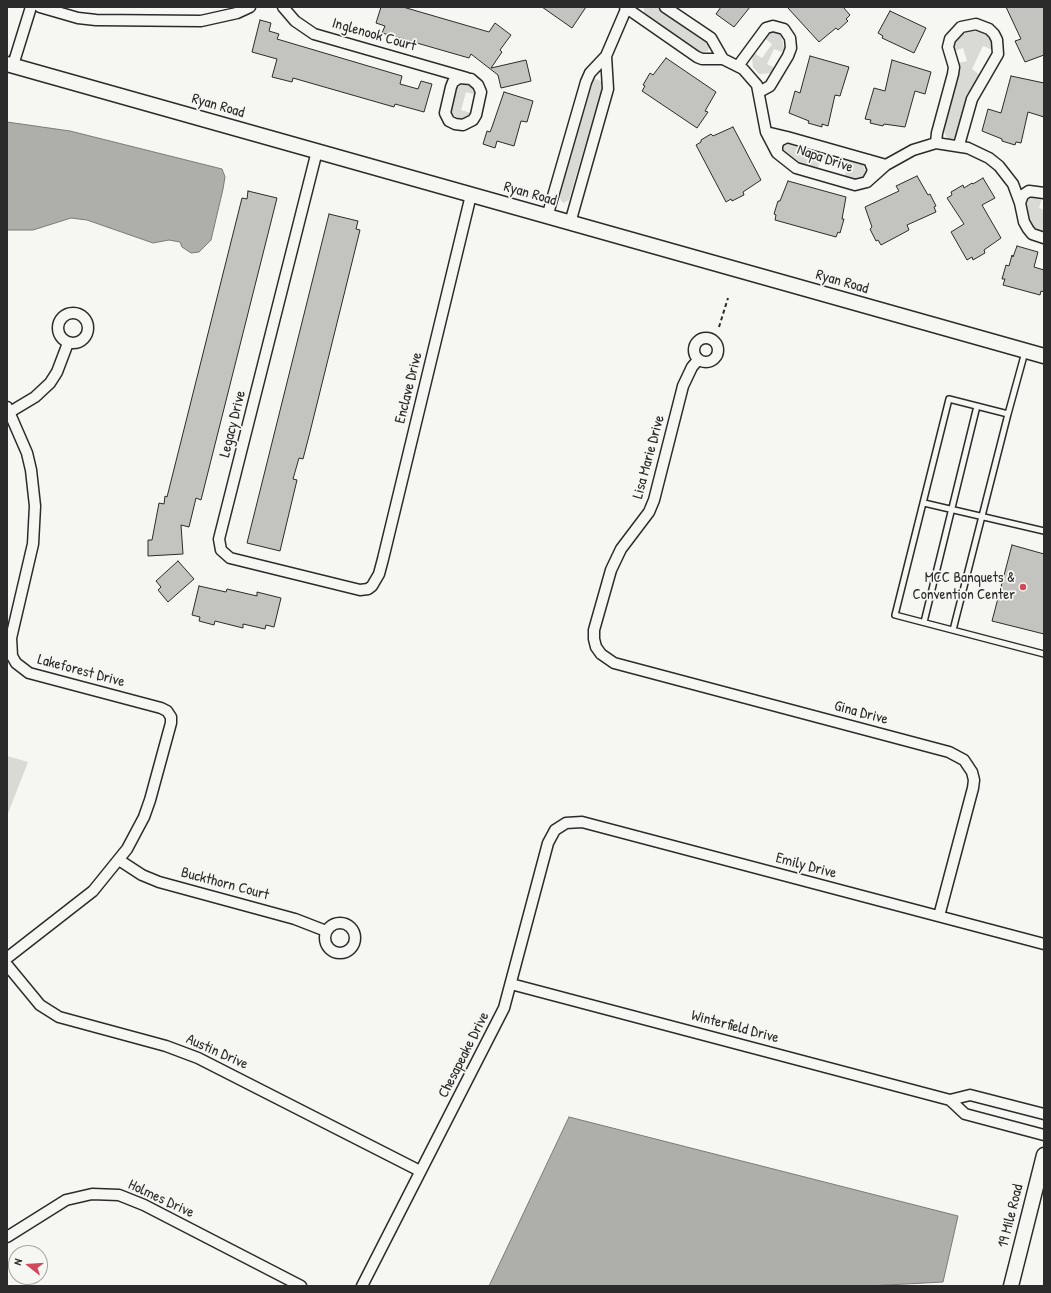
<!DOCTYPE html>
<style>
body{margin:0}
#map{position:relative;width:1051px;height:1293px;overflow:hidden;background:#f6f6f2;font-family:"Patrick Hand",sans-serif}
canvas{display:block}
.frame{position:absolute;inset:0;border:8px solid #2b2b2b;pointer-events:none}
.north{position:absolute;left:8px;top:1245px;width:40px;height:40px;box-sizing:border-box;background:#f6f6f2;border:1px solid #a5a5a2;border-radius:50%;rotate:287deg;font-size:11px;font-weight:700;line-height:16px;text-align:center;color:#2b2b2b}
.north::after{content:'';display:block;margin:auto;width:14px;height:18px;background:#d1495b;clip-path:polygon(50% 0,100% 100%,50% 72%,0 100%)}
</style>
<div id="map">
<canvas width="1051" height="1293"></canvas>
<div class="frame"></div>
<div class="north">N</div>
</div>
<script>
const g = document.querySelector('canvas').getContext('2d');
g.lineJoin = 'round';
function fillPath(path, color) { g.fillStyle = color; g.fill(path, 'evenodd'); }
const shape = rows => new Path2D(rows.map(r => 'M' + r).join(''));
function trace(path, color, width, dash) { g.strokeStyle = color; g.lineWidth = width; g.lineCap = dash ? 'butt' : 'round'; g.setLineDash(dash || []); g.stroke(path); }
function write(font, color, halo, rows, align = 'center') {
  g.font = font + ' "Patrick Hand",sans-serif'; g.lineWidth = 3.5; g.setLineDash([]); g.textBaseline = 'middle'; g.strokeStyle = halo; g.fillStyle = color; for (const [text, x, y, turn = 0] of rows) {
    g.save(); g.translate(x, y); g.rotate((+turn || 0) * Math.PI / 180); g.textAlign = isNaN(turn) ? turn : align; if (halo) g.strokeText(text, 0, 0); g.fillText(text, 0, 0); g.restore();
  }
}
fillPath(shape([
 [644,7,657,7,708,42,709,47,708,51,700,53,644,15],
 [970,30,985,33,992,42,993,50,983,46,972,69,980,75,967,94,956,136,953,139,948,139,944,132,958,79,960,69,958,63,967,61,963,48,954,51,955,44,958,37],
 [772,31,781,35,784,48,782,52,774,49,767,64,775,68,772,73,759,74,753,67,752,57,754,53,762,58,772,44,764,38],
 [595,79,601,81,603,84,569,200,563,203,559,197,593,81],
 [468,84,473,88,476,95,466,92,461,110,471,113,466,118,459,119,453,114,451,108,456,89,461,85],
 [787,144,863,165,866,174,863,179,858,180,845,176,847,167,821,159,818,168,800,163,783,151,784,145],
 [1035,196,1042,198,1039,208,1044,210,1044,233,1033,227,1029,221,1026,209,1028,200],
 [7,756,28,762,7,816]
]), '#d9d9d5');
const water = shape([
 [7,122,70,131,222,169,225,177,223,189,211,240,199,252,191,253,182,247,180,242,169,240,153,243,87,220,71,218,33,230,7,230,7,122],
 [569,1117,958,1216,943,1282,868,1286,489,1286,569,1117]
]);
fillPath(water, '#aeaeab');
trace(water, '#7a7a78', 1);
const building = shape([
 [381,7,403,7,489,32,495,23,511,35,500,50,502,52,491,68,526,60,531,81,501,88,498,75,471,54,469,58,382,33,385,26,376,23,381,7],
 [542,7,586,7,572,28,542,7],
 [721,7,750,7,734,27,716,14,721,7],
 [787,7,843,7,850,15,846,19,848,21,838,30,836,28,819,42,787,7],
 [1006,7,1044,7,1044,55,1025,62,1015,41,1021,39,1006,7],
 [890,11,926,28,914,53,882,38,883,36,878,33,890,11],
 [260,20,271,23,269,31,279,34,277,39,402,76,400,84,418,89,421,81,432,84,424,112,395,104,394,107,293,78,292,82,272,77,277,59,252,52,260,20],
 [810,56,849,67,840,96,835,95,828,126,822,124,822,127,808,123,809,121,789,113,795,91,800,93,810,56],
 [666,58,716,92,705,111,708,112,697,128,642,91,645,86,643,85,650,73,653,75,666,58],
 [892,60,931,72,925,94,915,91,905,127,884,124,883,126,870,123,871,120,865,119,874,88,885,91,892,60],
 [1011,76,1044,83,1044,117,1028,112,1021,143,1016,142,1015,145,1002,141,1002,139,982,131,988,109,1001,113,1011,76],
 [504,92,533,101,527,122,521,121,514,146,497,141,495,148,483,144,487,131,490,132,492,127,504,92],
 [733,127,761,180,743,192,744,195,732,201,731,199,726,202,696,145,701,142,701,140,711,134,713,136,733,127],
 [917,176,928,195,930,194,936,206,934,207,936,212,907,225,909,230,881,245,878,240,876,241,870,229,872,227,865,207,899,191,896,186,917,176],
 [983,178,995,198,982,205,1001,238,984,250,985,253,973,260,972,257,967,260,951,232,964,224,947,198,952,195,951,192,963,185,964,188,972,183,973,184,983,178],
 [788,181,846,197,842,219,844,219,840,233,838,232,836,237,775,220,776,215,774,214,778,201,780,201,788,181],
 [248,191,277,198,201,500,196,498,189,527,181,525,183,554,148,556,148,540,152,540,159,503,164,504,165,496,167,497,242,198,247,199,248,191],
 [329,214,358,221,356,229,360,230,310,432,303,459,299,458,293,479,297,480,280,551,247,543,329,214],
 [1017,246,1038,252,1034,267,1044,270,1044,292,1041,291,1040,295,1003,285,1005,279,1002,279,1006,265,1009,266,1012,255,1013,257,1017,246],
 [1012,545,1044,554,1044,634,992,621,1012,545],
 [178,561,194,579,168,602,158,590,161,587,156,581,178,561],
 [199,586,226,592,227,589,257,596,257,592,281,598,274,627,266,625,265,629,243,624,243,628,215,621,214,625,199,621,200,617,192,615,199,586]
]);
fillPath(building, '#c3c3c0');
trace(building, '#2b2b2b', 1);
const service = shape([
 [1025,352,1008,414,949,399,895,615,1044,654],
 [924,503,1044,531],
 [924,622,977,406],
 [953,630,1008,414]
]);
const minor = shape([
 [40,7,78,18,96,20,201,21,237,13,250,7],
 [283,7,295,21,314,34,467,78],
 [625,7,697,57,702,59,723,59,711,38,665,7],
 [606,56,627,7],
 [723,59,743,69,757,85,766,132],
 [13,65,31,7],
 [738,66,766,28,773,26,784,29,790,38,791,48,788,56,770,86,759,92],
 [459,78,471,79,478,85,481,92,476,115,473,120,463,125,455,124,449,121,445,113,451,87,453,82,459,78],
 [936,143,937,133,953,74,954,67,948,47,950,39,961,27,976,24,989,29,994,34,997,40,998,54,972,99,959,145],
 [317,151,219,539,221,550,230,558,360,590,368,589,372,586,379,574,383,559,471,195],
 [777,153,766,132,787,137],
 [886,165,913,150,936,143,968,148,989,158,999,166,1013,184,1020,203],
 [867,182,886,165,787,137,779,141,777,146,777,153,796,168,855,185,867,182,871,175,873,170,869,160],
 [1044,193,1029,191,1023,195,1020,203,1024,222,1028,229,1032,234,1044,238],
 [547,217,586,82,590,73,606,56,608,89,570,223],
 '58 328a15 15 0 1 1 30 0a15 15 0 1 1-30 0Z',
 '694 350a12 12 0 1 1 24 0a12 12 0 1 1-24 0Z',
 [698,360,692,367,683,386,654,500,649,512,621,549,611,570,594,630,594,639,596,647,601,654,614,663,949,752,964,760,972,772,974,780,973,788,939,916],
 [7,407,27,453,31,470,35,506,33,544,11,638,12,656,16,663,29,673,161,708,167,711,171,717,171,723,150,800,144,817,127,849,93,891,7,958],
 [10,412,35,397,50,383,57,372,68,343],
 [119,860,142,875,159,882,295,919,326,931],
 '325 938a15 15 0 1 1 30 0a15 15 0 1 1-30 0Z',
 [7,965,40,1005,59,1017,166,1046,198,1058,420,1171],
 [511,984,950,1100,970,1095,1044,1114],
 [950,1100,965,1114,1044,1135],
 [7,1237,66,1200,92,1194,119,1195,144,1205,301,1286],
 [362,1286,504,1008,548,843,555,830,566,823,582,822,1044,944]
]);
const secondary = shape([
 [7,64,1044,356],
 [1011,1286,1044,1155]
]);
trace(service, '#2b2b2b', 8);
trace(minor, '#2b2b2b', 13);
trace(secondary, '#2b2b2b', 17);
trace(shape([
 [719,327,728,298]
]), '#2b2b2b', 2, [4, 3]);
trace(service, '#f6f6f2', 5);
trace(minor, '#f6f6f2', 10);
trace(secondary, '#f6f6f2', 14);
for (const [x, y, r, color] of [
 [1023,587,4,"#d1495b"]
]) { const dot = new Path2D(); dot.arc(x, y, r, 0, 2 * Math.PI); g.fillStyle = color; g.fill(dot); trace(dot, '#f6f6f2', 1.5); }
write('15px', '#2b2b2b', '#f6f6f2', [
 ["Inglenook Court",374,35,16],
 ["Ryan Road",218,106,16],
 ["Napa Drive",825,159,19],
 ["Ryan Road",530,194,16],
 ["Ryan Road",842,282,16],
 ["Enclave Drive",409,388,-76],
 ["Legacy Drive",233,424,-76],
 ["Lisa Marie Drive",649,457,-75],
 ["Lakeforest Drive",81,671,15],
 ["Gina Drive",861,713,15],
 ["Emily Drive",806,866,15],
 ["Buckthorn Court",225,884,15],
 ["Winterfield Drive",735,1027,15],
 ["Austin Drive",217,1052,24],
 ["Chesapeake Drive",464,1055,-63],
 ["Holmes Drive",161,1199,25],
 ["19 Mile Road",1011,1216,-76]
]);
write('15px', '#2b2b2b', '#f6f6f2', [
 ["MCC Banquets &",1015,578],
 ["Convention Center",1015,595]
], 'right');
</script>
